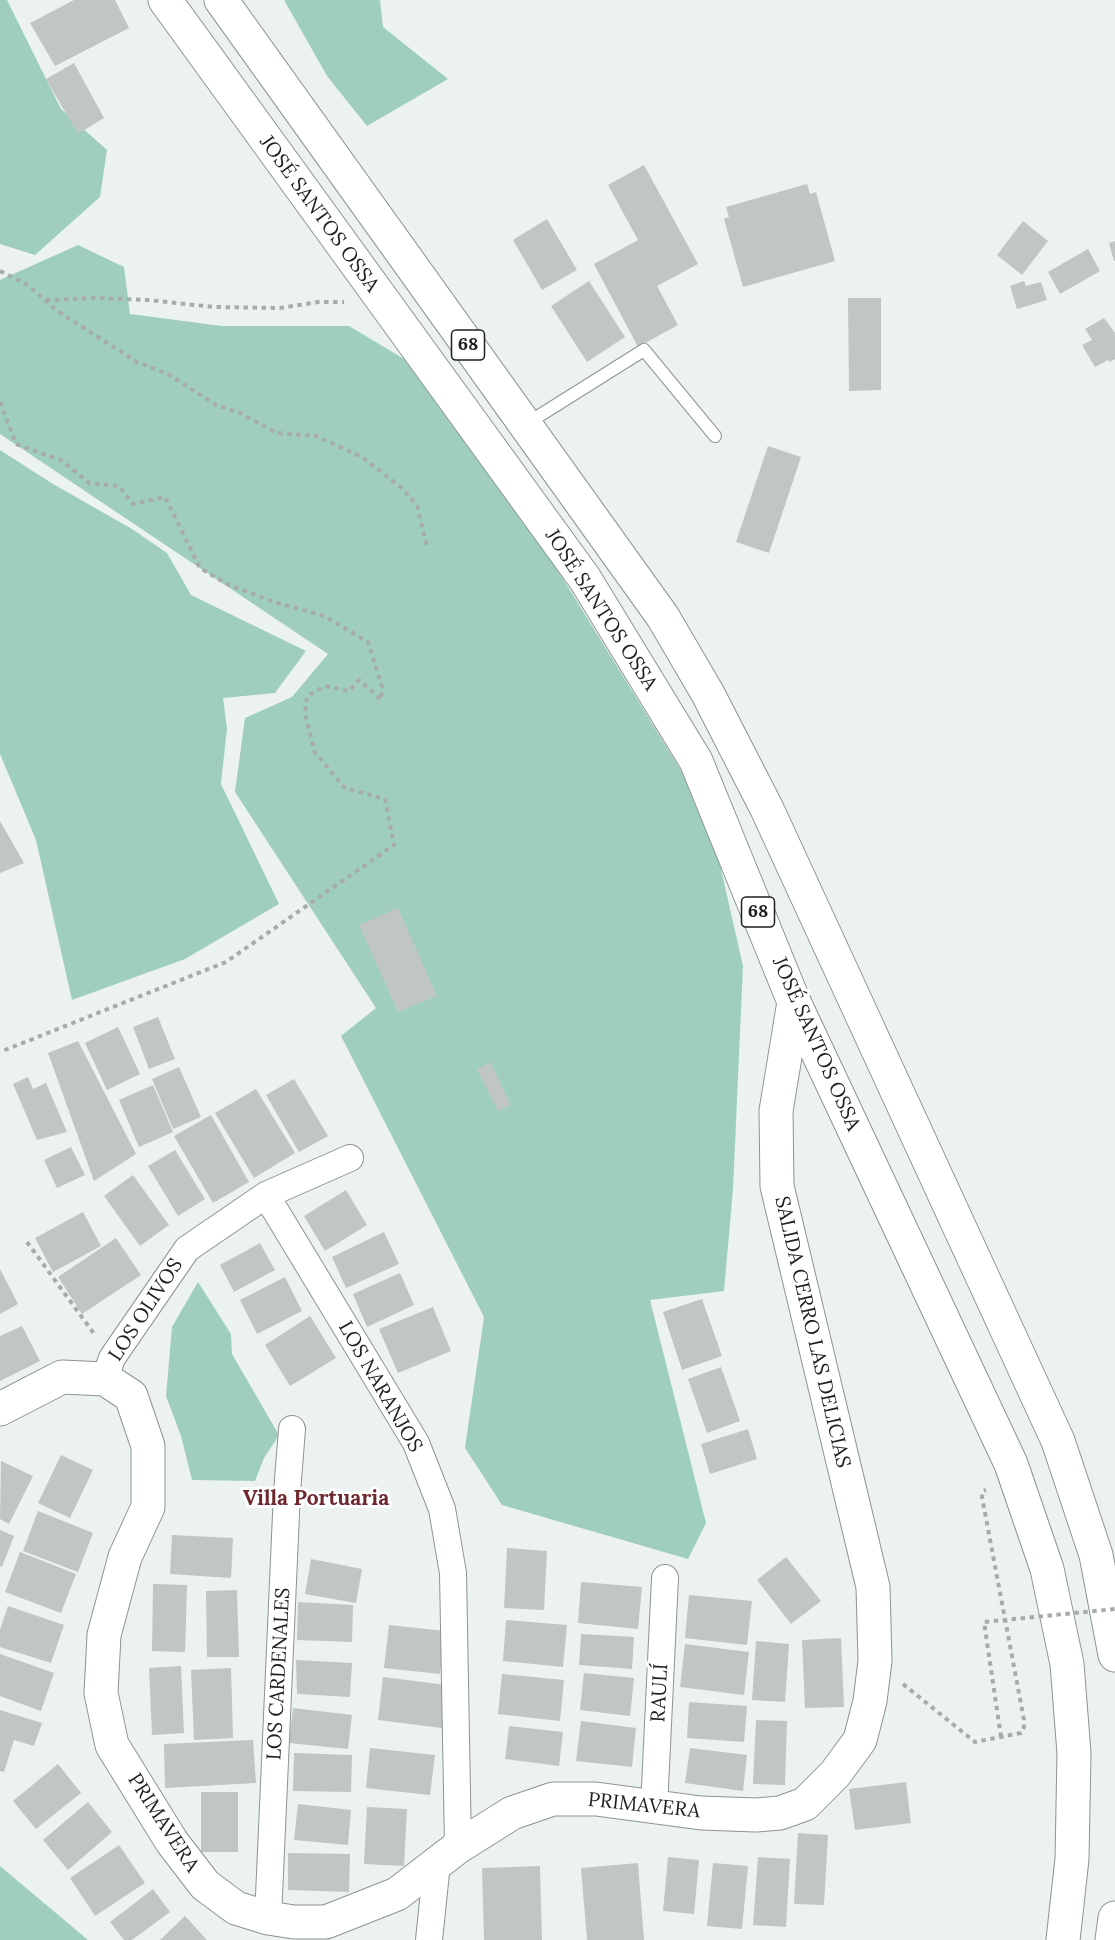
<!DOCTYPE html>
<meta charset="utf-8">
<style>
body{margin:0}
canvas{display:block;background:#ebf2ef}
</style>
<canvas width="1115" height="1940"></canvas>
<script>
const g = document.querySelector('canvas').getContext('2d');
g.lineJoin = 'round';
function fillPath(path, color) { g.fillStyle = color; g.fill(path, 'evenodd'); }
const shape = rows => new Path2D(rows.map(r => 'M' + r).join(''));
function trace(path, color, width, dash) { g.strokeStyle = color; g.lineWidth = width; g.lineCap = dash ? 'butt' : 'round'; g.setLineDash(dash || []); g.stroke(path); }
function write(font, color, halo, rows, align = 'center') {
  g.font = font + ' Lora,serif'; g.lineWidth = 6; g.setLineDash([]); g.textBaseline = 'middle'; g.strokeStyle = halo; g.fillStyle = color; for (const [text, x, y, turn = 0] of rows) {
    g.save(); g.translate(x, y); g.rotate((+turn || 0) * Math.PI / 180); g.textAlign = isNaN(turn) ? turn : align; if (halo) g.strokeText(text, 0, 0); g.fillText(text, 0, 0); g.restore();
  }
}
fillPath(shape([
 [0,0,7,0,61,109,107,150,100,197,35,255,0,244],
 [284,0,380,0,383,27,448,79,367,126,327,76],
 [78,245,124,267,130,314,222,326,349,326,404,359,557,569,709,816,743,966,733,1189,724,1291,650,1300,706,1523,688,1559,502,1505,465,1448,484,1317,341,1036,376,1008,235,792,245,718,292,697,328,654,0,434,0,280],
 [0,450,53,484,132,529,167,553,191,595,306,651,275,693,223,698,227,728,221,784,279,904,185,959,72,1000,36,840,0,754],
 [198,1282,231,1334,232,1354,279,1435,264,1458,255,1481,192,1480,181,1436,166,1396,172,1327],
 [0,1866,88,1940,0,1940]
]), '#9fcfbc');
fillPath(shape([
 [74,0,115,0,129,28,55,66,30,23],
 [74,63,104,118,78,134,46,79],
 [644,165,698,264,657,286,678,325,638,347,594,264,638,240,608,185],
 [807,184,810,194,816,192,835,261,743,287,724,219,729,217,726,207],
 [547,219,577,270,542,290,513,240],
 [1023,221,1048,241,1022,275,997,255],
 [1115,241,1115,261,1114,261,1109,243],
 [1088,249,1100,271,1060,294,1048,272],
 [589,281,625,337,587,362,551,306],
 [1024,281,1026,286,1041,282,1047,300,1017,309,1010,286],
 [848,298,881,298,881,390,849,391],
 [1104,318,1115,333,1115,359,1110,362,1108,360,1095,367,1082,345,1092,340,1085,329],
 [768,446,801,457,769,553,736,542],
 [0,821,24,863,0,873],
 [398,908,437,996,398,1012,359,925],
 [158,1017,175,1059,149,1069,133,1027],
 [118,1027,140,1074,107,1090,85,1043],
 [78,1041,136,1154,94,1181,48,1053],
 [490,1062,511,1105,498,1111,477,1069],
 [179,1067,201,1117,173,1129,152,1079],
 [28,1077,33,1089,46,1083,67,1132,37,1140,13,1084],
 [294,1079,328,1136,299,1152,266,1095],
 [153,1085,173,1132,139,1147,119,1100],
 [256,1089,295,1153,254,1178,215,1113],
 [211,1115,249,1182,213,1203,174,1136],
 [71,1147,85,1175,57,1188,44,1160],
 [175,1150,205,1199,178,1216,148,1166],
 [133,1175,169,1225,140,1246,104,1196],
 [346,1190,367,1225,325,1251,304,1216],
 [83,1212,101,1246,53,1272,35,1238],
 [384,1232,399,1264,346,1288,332,1257],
 [116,1238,141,1275,82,1314,58,1277],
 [260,1243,275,1270,234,1292,220,1265],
 [0,1269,18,1304,0,1314],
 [400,1273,414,1305,367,1327,353,1294],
 [285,1277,302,1311,257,1334,240,1300],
 [702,1299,722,1356,682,1370,663,1312],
 [433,1307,451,1351,398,1373,379,1329],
 [310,1316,336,1358,290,1386,265,1345],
 [22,1326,40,1361,0,1381,0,1336],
 [721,1367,740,1421,707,1433,688,1379],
 [748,1429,757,1459,710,1474,701,1444],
 [61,1455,93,1470,70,1518,38,1503],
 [1,1461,33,1476,9,1524,0,1519],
 [38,1511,93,1533,78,1572,23,1551],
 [0,1530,14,1536,2,1567,0,1566],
 [172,1535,233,1538,231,1578,170,1574],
 [507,1548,547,1551,544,1610,504,1608],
 [20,1552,76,1574,61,1613,5,1592],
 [786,1557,821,1601,791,1624,757,1580],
 [311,1559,362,1569,356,1603,305,1594],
 [581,1582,642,1587,638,1629,578,1623],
 [153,1584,187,1585,185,1652,152,1651],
 [237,1590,239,1657,207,1657,206,1591],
 [689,1595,752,1601,747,1645,685,1638],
 [298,1602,353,1605,352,1642,297,1640],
 [8,1606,64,1625,51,1663,0,1647,0,1630],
 [506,1620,567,1625,563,1667,503,1661],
 [389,1625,445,1631,440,1674,384,1668],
 [581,1634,634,1637,632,1669,579,1665],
 [841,1638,844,1707,805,1708,802,1640],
 [756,1641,789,1644,785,1702,752,1700],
 [685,1644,749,1652,744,1695,680,1687],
 [0,1654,54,1673,41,1711,0,1696],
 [296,1660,352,1663,350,1697,297,1694],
 [181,1666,184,1733,152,1735,149,1668],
 [231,1668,233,1738,194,1740,191,1670],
 [584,1673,634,1678,630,1716,580,1710],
 [502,1674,564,1680,560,1721,498,1714],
 [383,1677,446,1685,442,1728,378,1720],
 [689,1702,747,1706,744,1742,687,1738],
 [293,1708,352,1715,348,1749,289,1743],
 [0,1710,42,1723,34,1746,14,1740,4,1772,0,1771],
 [756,1720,787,1721,785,1785,753,1784],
 [581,1721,636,1728,632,1767,576,1761],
 [509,1726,563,1732,559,1766,505,1759],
 [253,1740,256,1783,165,1788,164,1744],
 [370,1748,435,1755,430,1795,366,1788],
 [690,1748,747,1755,743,1791,685,1783],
 [294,1753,352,1755,351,1792,293,1791],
 [58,1764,81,1793,36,1829,13,1801],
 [906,1782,911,1823,855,1830,849,1789],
 [201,1792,238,1792,238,1852,201,1852],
 [88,1802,112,1832,68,1870,43,1840],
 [298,1804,351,1810,348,1845,294,1840],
 [367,1807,407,1809,404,1866,364,1864],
 [798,1833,828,1835,824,1905,794,1904],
 [119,1845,145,1883,95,1916,70,1878],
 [288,1853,350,1854,349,1892,288,1890],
 [668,1857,699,1860,694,1914,663,1911],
 [758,1857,790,1859,786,1927,753,1925],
 [638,1863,644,1940,587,1940,581,1868],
 [713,1863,748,1866,742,1929,707,1926],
 [540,1866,542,1940,484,1940,482,1868],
 [153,1889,170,1912,132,1940,124,1940,110,1922],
 [185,1916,207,1940,160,1940]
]), '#bfc6c3');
const lane = shape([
 [526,424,644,350,715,436]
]);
const street = shape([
 [266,1195,416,1443,442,1509,453,1573,458,1847],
 [105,1379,112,1358,187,1249,266,1195,350,1158],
 [654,1808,665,1578],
 [268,1918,287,1492,292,1429],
 [429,1940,437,1863]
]);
const secondary = shape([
 [0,1409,62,1377,105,1379,131,1396,148,1446,148,1507,125,1557,104,1635,101,1693,112,1745,172,1842,205,1885,236,1908,268,1918,294,1922,326,1922,397,1894,458,1847,512,1813,553,1799,596,1799,701,1813,756,1815,780,1813,805,1804,835,1774,860,1740,870,1701,875,1661,873,1587,777,1186,776,1111,794,1002]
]);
const highway = shape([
 [165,0,585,579,696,761,794,1002,1011,1464,1047,1569,1067,1664,1074,1753,1072,1859,1063,1940],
 [221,0,663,617,708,694,767,809,1058,1441,1096,1555,1115,1655],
 [1112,1940,1115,1918]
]);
trace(lane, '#8d9491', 14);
trace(street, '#8d9491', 28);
trace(secondary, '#8d9491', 35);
trace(highway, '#8d9491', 35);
trace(shape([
 [0,271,28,285,56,310,137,362,168,374,216,405,240,413,277,433,316,436,362,457,403,489,417,506,427,546],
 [46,300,95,298,148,300,214,307,280,308,319,302,344,302],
 [0,402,16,444,61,460,89,483,119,486,133,504,165,497,200,568,227,584,274,602,324,616,368,642,382,687,381,700,359,680,349,691,325,686,307,696,305,713,315,753,345,788,385,799,394,845,226,962,0,1052],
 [27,1242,95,1335],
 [903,1684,975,1742,1021,1733,1024,1727,1024,1720,982,1497,983,1491,986,1490]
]), '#a7acaa', 4, [4.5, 4.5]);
trace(lane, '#fff', 12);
trace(street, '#fff', 26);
trace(secondary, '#fff', 33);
trace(highway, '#fff', 33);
trace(shape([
 [1001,1737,984,1622,1115,1609]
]), '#a7acaa', 4, [4.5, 4.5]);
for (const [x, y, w] of [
 [468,345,33],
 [758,912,33]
]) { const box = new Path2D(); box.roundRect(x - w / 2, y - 15, w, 30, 4.5); g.fillStyle = '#fff'; g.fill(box); trace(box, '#1d201f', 1.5); }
write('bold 18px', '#1d201f', null, [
 ["68",468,345],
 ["68",758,912]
]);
write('20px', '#1d201f', '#fff', [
 ["JOSÉ SANTOS OSSA",319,214,54],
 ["JOSÉ SANTOS OSSA",601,610,57],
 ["JOSÉ SANTOS OSSA",816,1044,66],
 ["LOS OLIVOS",146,1310,-57],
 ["SALIDA CERRO LAS DELICIAS",812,1332,77],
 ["LOS NARANJOS",380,1387,60],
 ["LOS CARDENALES",279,1674,-87],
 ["RAULÍ",660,1693,-87],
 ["PRIMAVERA",644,1806,6],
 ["PRIMAVERA",163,1823,57]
]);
write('bold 21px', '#6d272d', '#fff', [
 ["Villa Portuaria",316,1499]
]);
</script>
